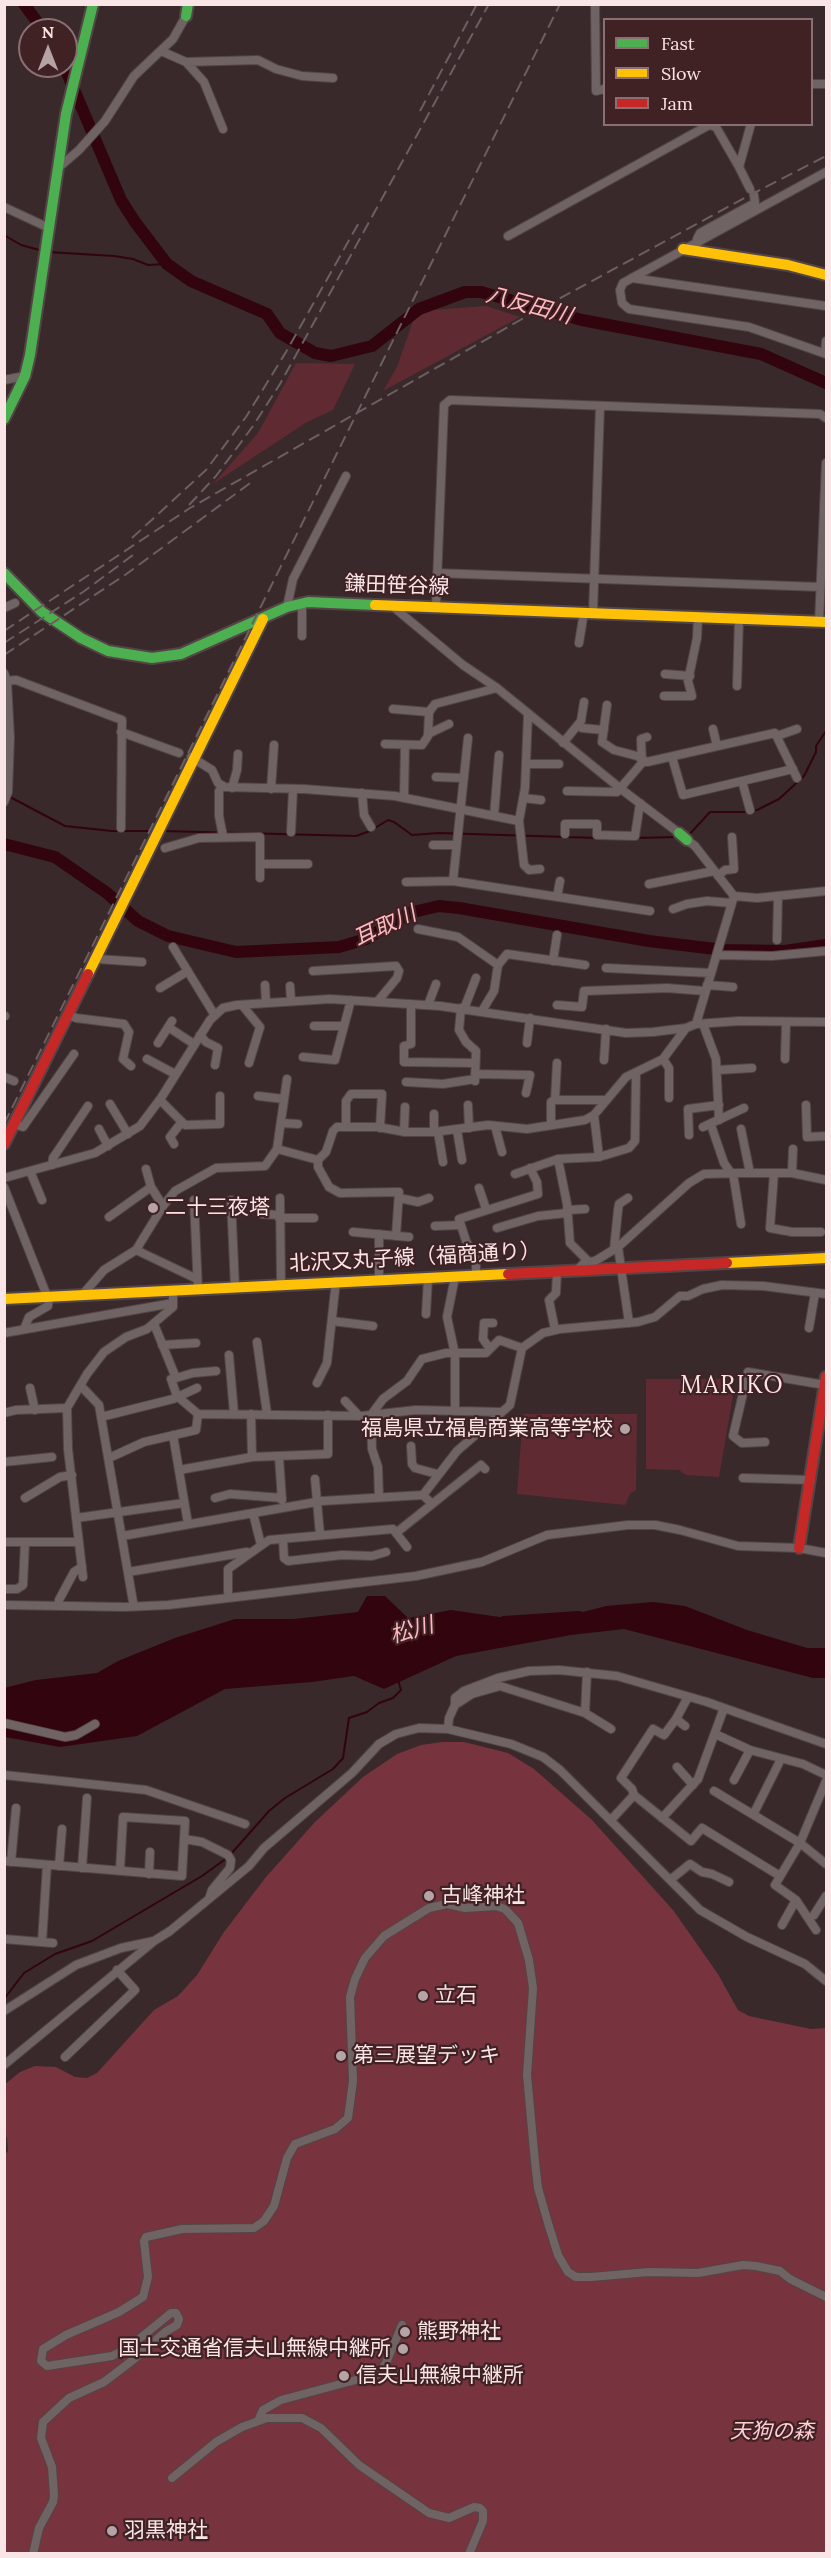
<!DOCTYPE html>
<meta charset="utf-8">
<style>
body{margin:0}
#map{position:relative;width:831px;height:2558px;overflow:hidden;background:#39292b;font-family:Lora,serif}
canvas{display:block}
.frame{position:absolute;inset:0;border:6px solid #f9e4e6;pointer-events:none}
.legend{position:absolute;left:603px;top:18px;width:210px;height:108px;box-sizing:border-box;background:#402225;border:2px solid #8a7072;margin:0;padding:8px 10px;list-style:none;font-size:18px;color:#f9e4e6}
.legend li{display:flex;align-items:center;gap:12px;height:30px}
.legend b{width:30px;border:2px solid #8a7072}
.north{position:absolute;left:18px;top:18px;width:60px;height:60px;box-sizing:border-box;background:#402225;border:2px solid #8a7072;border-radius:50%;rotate:0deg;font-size:16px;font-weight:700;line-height:24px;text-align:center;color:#f9e4e6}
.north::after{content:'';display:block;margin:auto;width:21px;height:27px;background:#b6a3a5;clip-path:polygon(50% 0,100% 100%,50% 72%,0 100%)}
</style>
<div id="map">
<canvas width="831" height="2558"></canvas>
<div class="frame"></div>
<ul class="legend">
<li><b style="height:8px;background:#4caf50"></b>Fast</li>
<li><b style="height:8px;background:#ffc107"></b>Slow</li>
<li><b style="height:8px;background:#c62828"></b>Jam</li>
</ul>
<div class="north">N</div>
</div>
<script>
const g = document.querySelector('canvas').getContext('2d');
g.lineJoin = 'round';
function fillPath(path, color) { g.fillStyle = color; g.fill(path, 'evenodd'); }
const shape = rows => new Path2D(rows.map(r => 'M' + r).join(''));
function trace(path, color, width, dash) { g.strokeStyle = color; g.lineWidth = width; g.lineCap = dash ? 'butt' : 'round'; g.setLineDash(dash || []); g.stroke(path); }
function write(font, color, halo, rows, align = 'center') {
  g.font = font + ' Lora,"Noto Sans JP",serif'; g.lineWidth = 4.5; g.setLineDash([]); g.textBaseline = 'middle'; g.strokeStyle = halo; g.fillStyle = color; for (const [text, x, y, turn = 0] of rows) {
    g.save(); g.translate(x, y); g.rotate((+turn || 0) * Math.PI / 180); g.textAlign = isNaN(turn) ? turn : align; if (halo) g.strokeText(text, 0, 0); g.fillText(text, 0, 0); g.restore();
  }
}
fillPath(shape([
 [486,306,520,317,383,391,397,367,414,318,431,310],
 [296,363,355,364,333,410,307,422,213,484,258,433],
 [646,1379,725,1379,734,1390,719,1477,686,1475,679,1470,646,1469],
 [523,1414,637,1414,636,1490,630,1494,625,1505,517,1494]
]), '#602a32');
fillPath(shape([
 [442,1742,464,1742,508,1753,534,1769,592,1820,673,1910,718,1974,738,2010,749,2016,811,2029,826,2028,826,2553,5,2553,4,2156,8,2151,7,2138,5,2135,4,2085,20,2072,35,2066,56,2067,75,2077,87,2078,97,2073,154,2010,178,1996,197,1975,224,1932,266,1877,315,1822,363,1777,397,1754,421,1745]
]), '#77333e');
fillPath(shape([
 [367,1596,385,1596,408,1618,451,1610,541,1623,606,1606,653,1602,685,1606,747,1630,807,1648,826,1648,826,1678,813,1678,624,1629,571,1635,456,1656,384,1689,354,1676,312,1682,225,1689,137,1736,60,1747,5,1737,4,1688,36,1680,97,1673,118,1661,175,1638,235,1619,294,1619,358,1612]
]), '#32040d');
trace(shape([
 [4,235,21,245,43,251],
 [48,252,114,256,133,259,148,265,167,264],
 [10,797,65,826,112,831,156,831],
 [164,831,356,836,370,831,388,820,394,822,412,835,439,833,597,838],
 [687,837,710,812,744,812,757,810,779,799,804,776,816,752,816,746,826,731],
 [636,838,678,837],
 [231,1854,269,1811,285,1798,333,1769,343,1758,349,1718,367,1712,379,1703,393,1698,401,1690,398,1680],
 [4,1999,24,1973,55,1954,92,1941,202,1876,227,1858]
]), '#32040d', 2);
trace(shape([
 [24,4,43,30],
 [64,66,121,200,135,222,167,264,191,281,267,314,280,333,315,353,331,356,372,346,419,309,465,292,481,292,582,320,761,354,826,383],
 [4,844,55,857,107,893,138,921,168,936,236,952,339,947,366,939,409,913,439,906,459,908,649,941,724,950,785,951,826,945],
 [504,1622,579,1617]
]), '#32040d', 12);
const street = shape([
 [595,4,596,91,604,89],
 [161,51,186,62,258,60,276,69,302,76,333,78],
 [186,62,204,82,223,129],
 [812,84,826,84],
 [739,167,750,189],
 [57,169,79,150,105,121,134,76,173,39,186,16],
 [826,172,632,278,623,283,620,290,622,303,629,309,749,327,826,354],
 [4,207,49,228],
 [508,236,709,125,716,127,739,167,751,124],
 [699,242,697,239,700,233,755,203,754,195],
 [632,278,826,306],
 [825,353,826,341],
 [4,380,25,376],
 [437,573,820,587],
 [391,605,463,665,497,688,621,789,679,833],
 [287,607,293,579,346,476],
 [436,607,444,405,450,400,820,414,826,418],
 [4,608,15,603],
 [593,613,600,406],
 [819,622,826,463],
 [302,636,302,603],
 [579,643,584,612],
 [4,673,7,681,10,737,8,792,4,802],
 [665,674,690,676],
 [7,681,16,680,122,720,121,828],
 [737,686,739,619],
 [664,696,692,696,688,681,697,638,698,617],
 [607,705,602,742,614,750,637,756,647,762,775,733,797,778],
 [393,709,429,712],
 [578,725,582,728,604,730],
 [713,729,717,746],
 [121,732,179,753],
 [428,734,449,724],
 [777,736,797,729],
 [563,743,581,721,584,702],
 [385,744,422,745,428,736,429,712,435,704,497,688],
 [191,757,212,770,218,783,225,787,304,789,395,796,519,821,525,788,528,714],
 [672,757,683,795,793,769],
 [526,764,559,764],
 [436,777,463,778],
 [742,781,750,810],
 [222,786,219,791,219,816,223,836],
 [232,788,237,770,238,754],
 [271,789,274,745],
 [567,791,617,792,642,763,641,739,647,737],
 [362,793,364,815,371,827],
 [404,798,405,745],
 [523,798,541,800],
 [494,816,499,755],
 [519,821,524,865,529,870,540,869],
 [291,832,293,789],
 [565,834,565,824,597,824,597,835,635,836,640,803],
 [687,840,695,846,734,896,757,898,826,891],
 [433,845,456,845],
 [165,848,199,838,260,837,260,878],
 [260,864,308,864],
 [718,876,725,870,734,869,732,837],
 [453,881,468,738],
 [406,882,453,881,650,911],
 [649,884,714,871],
 [557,897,560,881],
 [673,909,687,904,707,901,731,903],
 [418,929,458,937,498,965,494,991,482,1011],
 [777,940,778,897],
 [173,947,214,1014],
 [717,955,772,956,826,951],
 [97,959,142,962],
 [553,961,557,935],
 [498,965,507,954,585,965],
 [606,968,711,973],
 [313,971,396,966,399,971,397,978,377,1002],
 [265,985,266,1003],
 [707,985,733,987],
 [290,986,291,1001],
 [160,988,188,971],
 [411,1004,411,1044,404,1046,404,1062,475,1063],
 [242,1005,260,1027,249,1063],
 [428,1005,436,984],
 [557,1005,582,1007,584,991,667,988,705,991],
 [461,1008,459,1030,466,1042,476,1051,475,1081],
 [464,1009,476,978],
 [69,1015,76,1018,124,1024,129,1032,123,1059,131,1066],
 [4,1016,5,1016],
 [696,1024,734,896],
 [703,1024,716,1059,719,1120],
 [314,1026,343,1026],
 [168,1027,194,1044],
 [200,1035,206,1042,218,1048,215,1065],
 [158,1043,172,1021],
 [527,1043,530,1018],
 [303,1057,335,1060,351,1000],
 [147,1059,175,1074],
 [663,1059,669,1068,669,1098],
 [785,1059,786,1023],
 [604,1060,606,1029],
 [718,1070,752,1068],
 [475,1074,530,1075,526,1093],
 [4,1077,14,1081],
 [287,1079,277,1149,318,1160,326,1152,333,1131,337,1127,378,1127,405,1132,434,1132,488,1125,527,1129,585,1120,594,1115,626,1077,663,1059,686,1028],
 [406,1082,443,1084,475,1079],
 [258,1096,284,1099],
 [160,1100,185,1125,220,1124,220,1096],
 [555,1100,557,1063],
 [110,1104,128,1134],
 [468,1105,469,1128],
 [806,1105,807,1137,826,1136],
 [281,1123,298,1124],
 [14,1124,23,1127,74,1054],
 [551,1125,551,1102,554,1100,605,1100],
 [711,1125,724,1163,731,1173],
 [495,1126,502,1152],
 [346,1127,346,1101,351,1094,382,1094,380,1128],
 [703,1127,744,1108],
 [99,1129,108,1146],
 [741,1129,750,1173],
 [457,1130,462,1160],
 [404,1132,405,1107],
 [434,1132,434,1114],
 [438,1132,443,1162],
 [689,1135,688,1109,719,1105],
 [174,1144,170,1137,181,1123],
 [599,1157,629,1148,635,1141,636,1074],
 [558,1159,567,1204,570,1243,589,1262],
 [318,1160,318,1167,329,1187,340,1193,399,1192,396,1236],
 [52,1165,53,1158,88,1106],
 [146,1169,151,1187],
 [30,1171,42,1200],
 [733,1173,741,1224],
 [774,1173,770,1228,792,1232,821,1232],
 [792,1173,793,1149],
 [515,1174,558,1159,599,1157,594,1115],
 [4,1178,95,1153,140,1126,161,1098,210,1020,223,1008,237,1005,330,999,440,1006,626,1033,653,1032,686,1028,696,1024,739,1021,826,1022],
 [4,1187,47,1296],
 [479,1188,486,1209],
 [280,1198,281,1284],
 [399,1198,418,1202,429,1198],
 [194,1200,198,1290],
 [231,1200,235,1287],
 [163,1206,175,1191,216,1168,265,1166,277,1149],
 [567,1210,585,1209],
 [261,1214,279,1215],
 [279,1218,314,1218],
 [435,1226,461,1225],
 [497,1228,538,1216,567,1213],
 [353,1232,409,1237],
 [614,1249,618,1210,619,1204,628,1198],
 [136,1250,197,1279],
 [576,1271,584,1263,595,1261,618,1247],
 [476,1275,476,1260,466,1241,459,1219,538,1194,537,1182,530,1168],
 [379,1280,379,1234],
 [83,1294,104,1270,136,1250,163,1206,151,1187,109,1217],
 [426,1314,428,1278],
 [332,1321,373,1326],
 [629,1323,618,1247,689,1183,704,1174,740,1173,792,1173,826,1180],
 [154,1324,176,1378,193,1373,216,1371],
 [809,1328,815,1293],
 [24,1329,29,1317,48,1306,49,1296],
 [555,1330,549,1300,556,1293,557,1272],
 [4,1333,173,1303],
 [257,1342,267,1414],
 [162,1345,196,1343],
 [490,1349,483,1339,484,1323,493,1323],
 [229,1355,234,1414],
 [171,1379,177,1396,198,1414],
 [317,1383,327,1363,336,1281],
 [81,1386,99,1405,133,1602],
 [30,1388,35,1410],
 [345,1401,359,1416],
 [67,1408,68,1449,83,1577],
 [455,1410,455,1354,447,1317,455,1277],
 [4,1413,16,1410,67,1408,87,1374,104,1352,126,1337,147,1329,173,1307,173,1291],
 [251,1414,252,1457],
 [101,1417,173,1399,197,1388],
 [173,1435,188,1524],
 [765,1442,742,1443,733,1436,748,1372,825,1385],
 [411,1446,412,1464,415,1468,437,1474],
 [279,1457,282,1500],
 [109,1458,144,1442,196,1430,198,1414,362,1416,416,1410,501,1412],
 [4,1462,52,1457],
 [179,1470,252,1457,328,1454,328,1415],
 [743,1478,811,1480],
 [315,1479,320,1535],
 [423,1495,457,1451,510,1405,522,1348],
 [379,1497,378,1467,372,1449,371,1415,383,1399,407,1381,422,1359,446,1353,486,1353,499,1340,522,1348,543,1333,560,1329,638,1322,655,1317,680,1296,688,1296,703,1289,722,1285,763,1286,826,1294],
 [25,1498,60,1477,72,1475],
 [215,1498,230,1494,282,1498],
 [253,1513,261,1545],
 [76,1518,184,1503],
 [396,1533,481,1465,485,1469],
 [122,1536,322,1501,423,1495,432,1504],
 [283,1539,284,1558,288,1561,342,1555,372,1556,386,1552],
 [4,1542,78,1542],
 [128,1572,247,1552],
 [4,1589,17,1589,23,1585,25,1542],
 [228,1592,228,1569,269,1540,393,1529,407,1547],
 [59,1600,74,1572,82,1567],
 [4,1605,125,1607,168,1605,416,1576,482,1562,547,1535,628,1525,655,1525,680,1530,738,1546,799,1548,826,1553],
 [688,1697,676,1719,664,1735,653,1729,621,1778,632,1789,634,1795,691,1841,702,1828,780,1876],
 [455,1705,472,1694,500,1686,585,1713,611,1729],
 [585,1713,587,1672],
 [676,1719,685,1726],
 [4,1723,65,1737,76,1735,95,1724],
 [448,1729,449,1718,455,1705,455,1698,464,1691,498,1678,529,1671,559,1670,617,1676,707,1702,826,1744],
 [715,1734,750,1750,803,1764,826,1775],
 [677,1767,693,1785],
 [4,1775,146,1790,245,1824],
 [734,1780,750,1750],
 [714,1791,800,1843,826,1864],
 [754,1813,781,1759],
 [662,1818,698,1779,724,1708],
 [611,1820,634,1795],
 [184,1839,202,1842,228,1855,231,1860,230,1868,212,1890,209,1899],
 [4,1861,182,1876,185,1821,123,1817,120,1870],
 [11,1862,16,1808],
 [59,1866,62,1829],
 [82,1868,87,1798],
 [149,1874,150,1852],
 [670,1880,690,1864,702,1872,712,1874,729,1882],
 [814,1915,826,1896],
 [782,1925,796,1900],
 [816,1930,796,1900,775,1885,800,1843,826,1781],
 [4,1939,53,1943],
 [42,1942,47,1865],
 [4,2011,76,1965,121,1948,154,1941,170,1931,249,1866,264,1848,352,1773,379,1744,396,1734,419,1728,448,1729,511,1744,543,1757,560,1770,700,1910,747,1937,805,1964,826,1981],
 [65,2057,135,1990,117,1970],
 [4,2065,153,1942],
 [258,2421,263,2410,281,2400,378,2374,386,2363,402,2325],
 [172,2478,216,2442,242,2427,267,2418,302,2418,321,2428,359,2465,429,2513,449,2518,474,2507,480,2508,483,2511,483,2521,469,2554],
 [33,2554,39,2528,53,2502,54,2495,52,2467,41,2438,43,2422,69,2398,104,2382,133,2360,165,2332,177,2325,179,2319,176,2313,171,2313,128,2348,112,2356,47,2366,41,2361,43,2349,66,2335,119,2312,143,2297,148,2277,144,2241,146,2237,182,2229,254,2228,264,2221,274,2206,287,2158,295,2144,335,2129,348,2118,353,2081,350,1997,355,1979,365,1958,384,1936,429,1908,447,1904,465,1908,496,1906,505,1909,518,1923,529,1960,533,1988,527,2075,535,2162,538,2188,548,2223,558,2255,568,2272,576,2277,591,2277,649,2272,698,2273,743,2265,756,2266,780,2271,790,2279,826,2297]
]);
const fast = shape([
 [186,16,188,4],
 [4,419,25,376,30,355,66,114,93,4],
 [4,573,42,612,81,638,108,651,152,658,181,654,287,607,308,602,375,605],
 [679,833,687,840]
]);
const slow = shape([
 [683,249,788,265,826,275],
 [375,605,826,622],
 [88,974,263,619],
 [727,1263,826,1258],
 [4,1299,508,1274]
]);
const jam = shape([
 [4,1144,88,974],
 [508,1274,727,1263],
 [799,1548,826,1377]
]);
trace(street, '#534546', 10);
trace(fast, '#534546', 14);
trace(slow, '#534546', 14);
trace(jam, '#534546', 14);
trace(street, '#6f6364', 8);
trace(fast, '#4caf50', 10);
trace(slow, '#ffc107', 10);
trace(jam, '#c62828', 10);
trace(shape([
 [420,111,477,4],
 [189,505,216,476,253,426,280,384,489,4],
 [132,538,206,470,246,417,286,352,361,219],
 [4,631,190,508,522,319,750,195,826,156],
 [4,643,83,592,133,555],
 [4,655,125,575,253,481],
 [4,1124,560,4]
]), '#6c5f61', 2, [12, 6]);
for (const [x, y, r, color] of [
 [153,1208,6,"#b6a3a5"],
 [625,1429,6,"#b6a3a5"],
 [429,1896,6,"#b6a3a5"],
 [423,1996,6,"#b6a3a5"],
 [341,2056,6,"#b6a3a5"],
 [405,2332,6,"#b6a3a5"],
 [403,2349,6,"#b6a3a5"],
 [344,2376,6,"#b6a3a5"],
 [112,2531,6,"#b6a3a5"]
]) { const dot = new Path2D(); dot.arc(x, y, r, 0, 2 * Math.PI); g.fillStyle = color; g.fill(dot); trace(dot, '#402225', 2); }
write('21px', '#f9e4e6', '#402225', [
 ["鎌田笹谷線",397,586,2],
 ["北沢又丸子線（福商通り）",415,1258,-3]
]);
write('21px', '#f9e4e6', '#402225', [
 ["二十三夜塔",165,1208],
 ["福島県立福島商業高等学校",613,1429,"right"],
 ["古峰神社",441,1896],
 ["立石",435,1996],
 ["第三展望デッキ",353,2056],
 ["熊野神社",417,2332],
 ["国土交通省信夫山無線中継所",391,2349,"right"],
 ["信夫山無線中継所",356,2376],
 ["羽黒神社",124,2531]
], 'left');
write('italic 21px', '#feced2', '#402225', [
 ["天狗の森",772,2432]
]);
write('italic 22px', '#ffb9c0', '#402225', [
 ["八反田川",529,306,15],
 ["耳取川",385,927,-25],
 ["松川",412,1631,-16]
]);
g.letterSpacing = '1.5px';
write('24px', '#f9e4e6', '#402225', [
 ["MARIKO",732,1386]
]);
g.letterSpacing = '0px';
</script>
